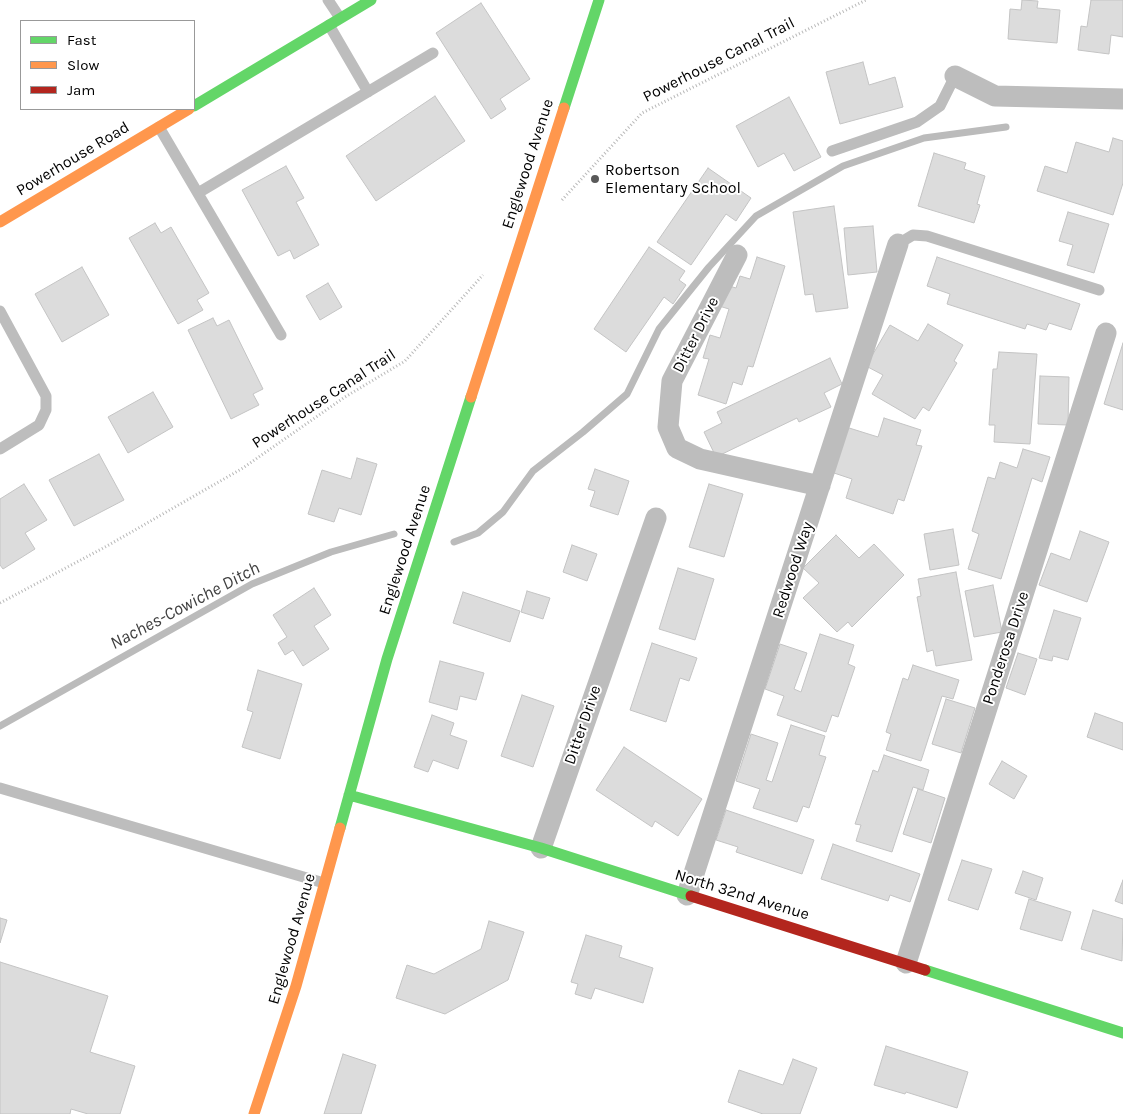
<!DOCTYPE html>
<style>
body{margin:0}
#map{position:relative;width:1123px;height:1114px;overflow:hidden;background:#fff;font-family:Karla,sans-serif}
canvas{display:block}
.legend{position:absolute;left:20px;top:20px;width:175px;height:90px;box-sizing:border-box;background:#fff;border:1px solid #999;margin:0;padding:6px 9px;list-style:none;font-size:15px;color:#000}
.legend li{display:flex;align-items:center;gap:10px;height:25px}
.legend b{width:25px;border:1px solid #999}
</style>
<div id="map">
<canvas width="1123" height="1114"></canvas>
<ul class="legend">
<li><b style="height:6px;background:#63d668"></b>Fast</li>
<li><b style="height:6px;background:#ff974d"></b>Slow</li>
<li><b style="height:6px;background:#b3261e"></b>Jam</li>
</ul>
</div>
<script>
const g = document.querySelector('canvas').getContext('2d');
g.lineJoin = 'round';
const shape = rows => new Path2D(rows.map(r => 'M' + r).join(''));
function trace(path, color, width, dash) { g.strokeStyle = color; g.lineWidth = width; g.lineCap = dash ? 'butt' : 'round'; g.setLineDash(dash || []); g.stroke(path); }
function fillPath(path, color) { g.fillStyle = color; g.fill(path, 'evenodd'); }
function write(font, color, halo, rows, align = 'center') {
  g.font = font + ' Karla,sans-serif'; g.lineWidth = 4; g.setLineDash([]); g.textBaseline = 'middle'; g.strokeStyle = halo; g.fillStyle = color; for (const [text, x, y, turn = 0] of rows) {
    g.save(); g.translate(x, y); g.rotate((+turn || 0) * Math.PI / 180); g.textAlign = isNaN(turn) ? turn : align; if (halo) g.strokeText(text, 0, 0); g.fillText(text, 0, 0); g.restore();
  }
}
trace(shape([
 [454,542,478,533,503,512,533,471,583,432,627,394,659,329,709,267,756,216,843,166,924,138,1006,127],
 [0,726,252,584,331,552,394,534]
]), '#bbb', 7);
const building = shape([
 [1022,0,1038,1,1037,8,1060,10,1057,43,1008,39,1010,9,1021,10,1022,0],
 [1091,0,1123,0,1123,37,1111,35,1109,54,1078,50,1081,26,1087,27,1091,0],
 [481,3,530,79,500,99,506,109,491,119,436,33,481,3],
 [863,62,869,85,895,77,903,107,840,124,826,72,863,62],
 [435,96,465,141,376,201,346,156,435,96],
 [789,97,821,157,794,171,784,153,758,167,736,126,789,97],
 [1113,138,1123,141,1123,183,1113,215,1037,191,1045,166,1067,173,1076,142,1109,152,1113,138],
 [934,153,966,163,964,169,985,176,977,204,980,205,974,223,918,206,934,153],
 [286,166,304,198,296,202,319,245,294,259,290,250,278,256,242,190,286,166],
 [708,168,751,198,736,221,726,214,691,265,657,242,708,168],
 [834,206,848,308,816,312,813,294,805,295,793,212,834,206],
 [1068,212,1109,224,1094,273,1067,265,1073,245,1059,241,1068,212],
 [155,223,161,233,171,227,209,293,197,300,203,310,178,324,129,238,155,223],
 [873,226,877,272,848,275,844,228,873,226],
 [649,247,685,271,679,280,686,285,673,304,664,297,626,352,594,329,649,247],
 [757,257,785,266,753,367,748,366,742,385,733,382,726,404,698,395,709,359,703,358,710,335,720,338,729,309,719,306,726,285,736,288,740,276,750,279,757,257],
 [937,257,1080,304,1071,330,1049,323,1046,330,1027,324,1025,329,947,304,950,294,927,286,937,257],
 [82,267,109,315,62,342,35,294,82,267],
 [328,283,342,307,320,320,306,296,328,283],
 [213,318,217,326,229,320,263,389,253,394,259,405,231,419,188,330,213,318],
 [928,324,963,345,954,361,957,363,929,411,923,407,915,419,872,394,883,375,866,366,890,325,918,341,928,324],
 [1123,343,1123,410,1104,404,1123,343],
 [999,352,1037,354,1030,444,994,442,995,425,989,425,993,369,997,369,999,352],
 [830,358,842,384,824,393,831,407,799,422,797,418,716,457,704,432,722,423,717,412,830,358],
 [1040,376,1069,377,1068,425,1038,424,1040,376],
 [153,392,173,427,128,453,108,417,153,392],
 [884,418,921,430,916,445,922,446,904,501,898,499,893,514,846,498,852,479,831,472,846,427,878,437,884,418],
 [1023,449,1050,457,1042,482,1032,478,1001,579,968,569,979,534,972,531,988,477,995,479,1000,462,1017,468,1023,449],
 [99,454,124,500,74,526,49,480,99,454],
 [357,458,377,464,361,515,339,508,334,522,308,514,322,470,351,479,357,458],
 [595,469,629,481,618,515,590,506,595,491,588,489,595,469],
 [24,484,47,520,25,533,35,549,3,569,0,565,0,499,24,484],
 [709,484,743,494,724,557,689,547,709,484],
 [953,529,959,565,930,570,924,534,953,529],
 [1080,531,1109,542,1087,602,1039,585,1051,553,1070,560,1080,531],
 [836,535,859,558,874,544,904,575,852,627,848,622,837,632,803,598,819,583,803,568,836,535],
 [572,545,597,554,587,581,563,572,572,545],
 [678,568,714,579,695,640,659,629,678,568],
 [956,572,972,660,936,666,933,650,927,652,917,597,921,596,918,579,956,572],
 [993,585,1002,632,974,637,965,591,993,585],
 [314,588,331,615,314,626,329,649,303,666,293,650,285,655,278,643,287,637,273,615,314,588],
 [527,591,550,598,543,619,521,612,527,591],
 [463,592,520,611,510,642,453,623,463,592],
 [1054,610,1081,618,1068,660,1053,656,1052,661,1039,658,1054,610],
 [820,634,854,645,848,664,855,667,838,717,832,715,826,732,777,715,784,696,765,689,780,644,807,653,794,689,801,692,820,634],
 [652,643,697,658,689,681,680,678,666,722,630,710,652,643],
 [1018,653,1037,659,1025,695,1006,688,1018,653],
 [440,661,484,673,476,700,460,696,457,710,429,702,440,661],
 [913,665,959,680,953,699,942,696,921,761,886,750,891,734,886,732,903,678,908,680,913,665],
 [258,670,302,684,280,759,242,747,253,712,247,710,258,670],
 [522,695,554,706,533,767,501,756,522,695],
 [946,699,975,708,961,753,932,744,946,699],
 [1095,713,1123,723,1123,750,1087,737,1095,713],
 [432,715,454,723,450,735,467,741,458,769,433,760,428,772,414,767,432,715],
 [791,725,825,736,819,755,826,757,809,808,803,806,797,822,753,808,760,789,736,781,751,734,778,743,766,780,772,782,791,725],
 [624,747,702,799,678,836,655,821,652,827,596,790,624,747],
 [884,755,929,770,923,790,913,787,892,852,856,841,861,825,855,824,873,770,878,772,884,755],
 [1002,761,1027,776,1014,799,989,784,1002,761],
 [918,789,945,798,931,843,903,834,918,789],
 [726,810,814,840,802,874,736,852,738,847,716,840,726,810],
 [833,844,920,874,910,902,890,895,888,901,821,879,833,844],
 [962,860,992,869,978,910,948,900,962,860],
 [1023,871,1043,878,1036,900,1015,893,1023,871],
 [1123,880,1123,904,1115,901,1123,880],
 [1029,899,1071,912,1062,941,1020,929,1029,899],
 [1093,910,1123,919,1122,961,1081,949,1093,910],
 [0,918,7,920,0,943,0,918],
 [489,921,524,932,508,980,445,1014,396,998,407,965,434,974,481,949,489,921],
 [586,935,622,946,619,957,653,968,643,1003,595,988,591,999,575,994,578,984,571,982,586,935],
 [0,962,108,996,90,1052,135,1066,120,1114,88,1114,71,1109,70,1114,0,1114,0,962],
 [886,1046,968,1072,957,1108,906,1092,905,1094,874,1085,886,1046],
 [343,1054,376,1065,361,1114,324,1114,343,1054],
 [793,1059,817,1068,800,1114,763,1114,728,1102,739,1070,783,1085,793,1059]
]);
fillPath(building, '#dcdcdc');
trace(building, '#c4c4c4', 1);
trace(shape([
 [562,200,642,113,866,0],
 [0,603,107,546,243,468,345,397,405,361,483,275]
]), '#b8b8b8', 3, [1, 2.5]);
trace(shape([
 [328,0,340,18],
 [329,25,368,92],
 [159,127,281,335],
 [832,151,917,122,940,106,955,76],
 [198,193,433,53],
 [898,244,913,235,927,236,1099,290],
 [0,311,46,396,46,410,39,425,0,449],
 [0,788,324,883]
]), '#bdbdbd', 11);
trace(shape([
 [955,76,995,96,1123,99],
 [737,255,672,381,668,427,677,448,700,459,820,486],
 [541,848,656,518],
 [687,895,898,244],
 [906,963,1106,333]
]), '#bdbdbd', 21);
trace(shape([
 [194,106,371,0],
 [564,108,599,0],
 [349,795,541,848,691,896],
 [340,828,387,659,471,397],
 [925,970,1123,1033]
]), '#63d668', 11);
trace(shape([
 [0,222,189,109],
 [471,397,564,108],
 [254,1114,296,986,340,828]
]), '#ff974d', 11);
trace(shape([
 [691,896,925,970]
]), '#b3261e', 11);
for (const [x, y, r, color] of [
 [595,179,5,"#595959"]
]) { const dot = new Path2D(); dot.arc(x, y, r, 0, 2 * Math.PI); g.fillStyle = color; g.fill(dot); trace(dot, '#fff', 2); }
write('16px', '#000', '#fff', [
 ["Powerhouse Canal Trail",719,60,-27],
 ["Powerhouse Road",73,159,-31],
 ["Englewood Avenue",528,164,-72],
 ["Ditter Drive",696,335,-63],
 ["Powerhouse Canal Trail",324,399,-33],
 ["Englewood Avenue",405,550,-72],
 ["Redwood Way",793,570,-72],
 ["Ponderosa Drive",1006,648,-72],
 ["Ditter Drive",583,725,-71],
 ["North 32nd Avenue",742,895,17],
 ["Englewood Avenue",292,939,-74]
]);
write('16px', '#000', '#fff', [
 ["Robertson",605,170],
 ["Elementary School",605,188]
], 'left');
write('italic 18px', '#3f3f3f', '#fff', [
 ["Naches-Cowiche Ditch",185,606,-28]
]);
</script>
